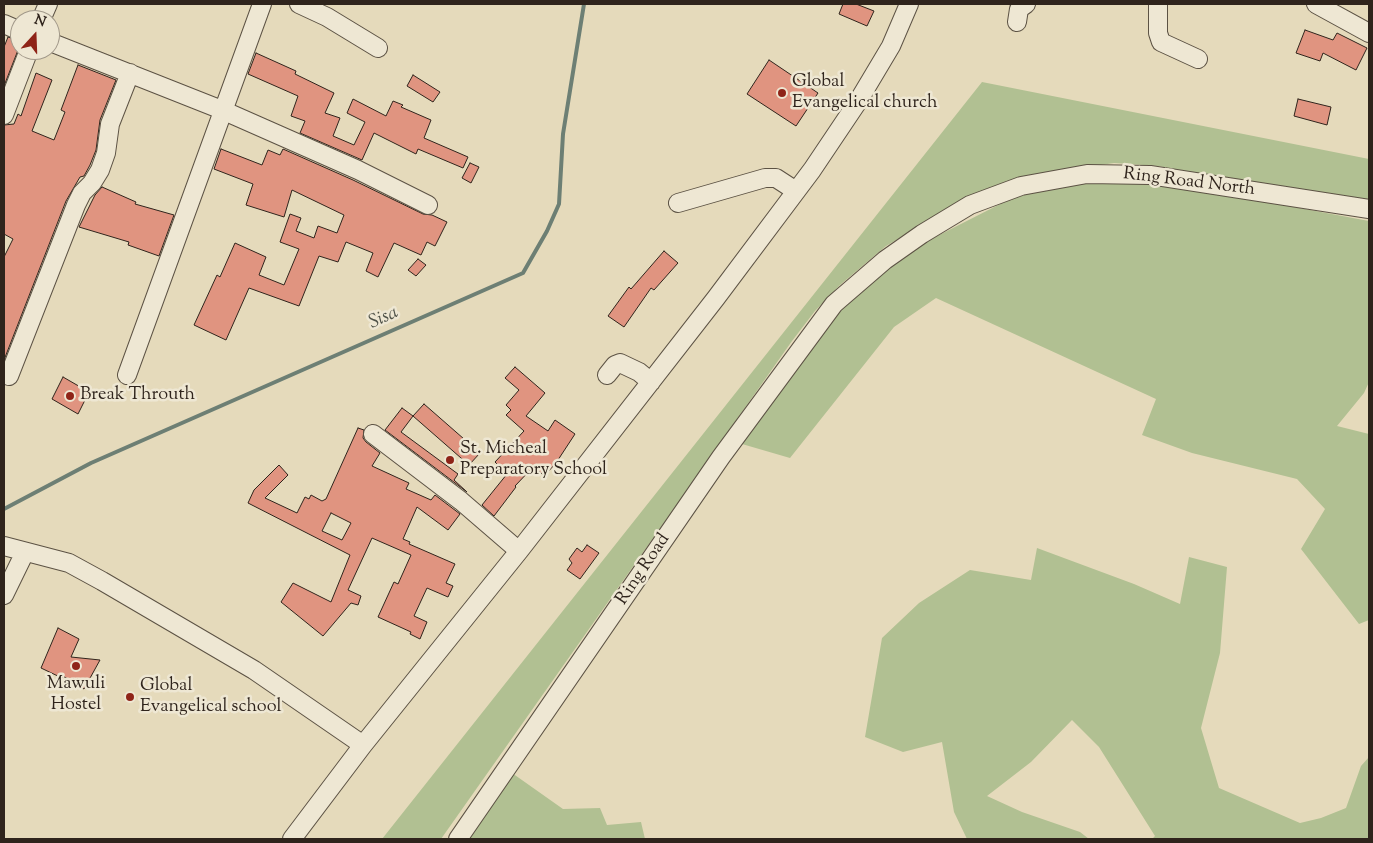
<!DOCTYPE html>
<style>
body{margin:0}
#map{position:relative;width:1373px;height:843px;overflow:hidden;background:#e5dabb;font-family:"Sorts Mill Goudy",serif}
canvas{display:block}
.frame{position:absolute;inset:0;border:5px solid #2f241c;pointer-events:none}
.north{position:absolute;left:10px;top:10px;width:50px;height:50px;box-sizing:border-box;background:#eee7d3;border:1px solid #a2998a;border-radius:50%;rotate:20deg;font-size:14px;font-weight:700;line-height:20px;text-align:center;color:#2f241c}
.north::after{content:'';display:block;margin:auto;width:18px;height:22px;background:#8f2418;clip-path:polygon(50% 0,100% 100%,50% 72%,0 100%)}
</style>
<div id="map">
<canvas width="1373" height="843"></canvas>
<div class="frame"></div>
<div class="north">N</div>
</div>
<script>
const g = document.querySelector('canvas').getContext('2d');
g.lineJoin = 'round';
function fillPath(path, color) { g.fillStyle = color; g.fill(path, 'evenodd'); }
const shape = rows => new Path2D(rows.map(r => 'M' + r).join(''));
function trace(path, color, width, dash) { g.strokeStyle = color; g.lineWidth = width; g.lineCap = dash ? 'butt' : 'round'; g.setLineDash(dash || []); g.stroke(path); }
function write(font, color, halo, rows, align = 'center') {
  g.font = font + ' "Sorts Mill Goudy",serif'; g.lineWidth = 5; g.setLineDash([]); g.textBaseline = 'middle'; g.strokeStyle = halo; g.fillStyle = color; for (const [text, x, y, turn = 0] of rows) {
    g.save(); g.translate(x, y); g.rotate((+turn || 0) * Math.PI / 180); g.textAlign = isNaN(turn) ? turn : align; if (halo) g.strokeText(text, 0, 0); g.fillText(text, 0, 0); g.restore();
  }
}
fillPath(shape([
 [982,82,1369,159,1369,205,1158,166,1114,163,1068,170,917,228,886,246,840,285,815,311,792,341,441,839,382,839],
 [1112,180,1171,184,1369,221,1369,382,1364,393,1337,426,1369,434,1369,620,1359,624,1301,549,1325,509,1297,479,1192,453,1142,435,1156,399,936,298,894,327,790,458,742,444,828,319,898,256,1010,199,1065,184],
 [1037,548,1134,584,1180,604,1189,557,1227,567,1220,653,1201,728,1219,788,1300,823,1321,818,1346,808,1361,766,1369,757,1369,839,1152,839,1155,836,1099,747,1072,720,1031,762,987,796,1022,812,1080,832,1089,839,967,839,954,812,942,742,903,752,865,737,882,638,919,603,970,570,1031,580],
 [512,773,563,809,600,808,607,825,641,822,645,839,466,839]
]), '#b1c092');
trace(shape([
 [4,509,91,463,523,273,547,231,559,204,563,134,584,4]
]), '#6d7f74', 4);
const building = shape([
 [843,4,856,4,874,11,867,26,839,14,843,4],
 [1305,30,1333,40,1337,33,1367,48,1356,70,1323,53,1320,61,1296,53,1305,30],
 [8,37,20,41,20,45,4,86,4,47,8,37],
 [256,53,296,71,295,74,334,93,325,113,340,118,333,136,354,145,365,122,347,113,353,99,386,116,393,101,403,105,401,107,431,120,424,138,468,157,463,168,418,149,416,154,374,133,362,160,300,133,305,121,291,116,298,96,248,74,256,53],
 [769,60,818,93,796,126,747,94,769,60],
 [78,65,116,80,100,120,96,150,90,165,84,176,80,177,66,201,4,360,4,257,13,239,4,234,4,125,14,124,18,114,21,116,36,73,52,80,32,131,54,140,65,112,61,110,78,65],
 [413,75,440,92,433,102,407,86,413,75],
 [1298,99,1331,107,1327,125,1294,116,1298,99],
 [221,149,262,165,268,150,280,155,283,149,353,180,423,214,432,215,447,222,435,246,427,242,421,255,394,243,378,277,366,271,373,253,346,242,338,262,319,256,299,306,249,288,226,340,194,325,217,275,220,277,235,243,266,257,259,275,284,285,299,249,280,242,290,214,301,218,296,231,314,238,318,226,337,233,344,215,292,190,284,217,246,205,253,184,214,169,221,149],
 [470,163,479,167,471,183,462,178,470,163],
 [102,187,136,202,135,204,174,215,159,256,128,245,129,242,79,227,95,195,102,187],
 [664,251,678,263,654,290,651,288,624,327,608,316,629,287,631,289,664,251],
 [418,259,426,265,416,276,408,270,418,259],
 [515,367,545,393,526,416,548,431,555,420,575,434,556,463,544,476,534,466,515,486,516,487,494,516,482,505,507,474,495,462,524,431,506,415,511,410,506,405,519,390,505,378,515,367],
 [63,377,89,392,78,414,52,399,63,377],
 [424,404,480,453,469,465,413,416,424,404],
 [402,408,413,416,401,432,458,474,454,480,467,492,385,430,402,408],
 [358,428,364,430,363,438,366,442,380,453,372,466,409,483,406,489,431,500,435,495,460,514,448,530,417,507,403,539,410,542,409,544,455,564,446,583,453,586,448,597,427,588,414,616,427,622,420,639,410,634,411,632,378,617,394,582,398,584,411,555,372,538,348,590,361,596,358,605,351,603,323,636,281,602,293,583,331,602,350,555,248,503,254,490,279,465,288,475,265,498,297,513,305,497,309,499,311,495,322,501,326,499,358,428],
 [331,513,351,523,342,540,322,531,331,513],
 [587,545,599,553,580,579,567,570,572,563,569,559,577,548,582,552,587,545],
 [58,628,79,639,71,657,100,660,84,689,63,676,62,678,41,668,58,628]
]);
fillPath(building, '#e09480');
trace(building, '#2f241c', 1);
const minor = shape([
 [299,4,327,17,378,48],
 [1158,4,1158,33,1161,42,1198,59],
 [1316,4,1369,33],
 [41,20,48,4],
 [1017,22,1019,9,1026,4],
 [4,24,20,31],
 [50,42,222,110,358,170,428,205],
 [4,115,29,50],
 [678,203,765,178,776,178,796,191],
 [127,375,262,4],
 [607,375,615,365,620,363,639,372,651,382],
 [9,376,76,205,82,193,92,183,100,170,106,153,110,124,130,73],
 [373,434,461,501,519,551],
 [4,546,69,563,102,581,254,670,363,745],
 [4,595,25,552],
 [292,839,363,745,519,551,716,298,812,170,857,103,891,46,909,4],
 [458,839,721,457,834,304,885,260,922,234,970,205,1021,186,1087,174,1150,175,1369,209]
]);
trace(minor, '#5c5244', 20);
trace(minor, '#eee7d3', 18);
for (const [x, y, r, color] of [
 [782,93,5,"#8f2418"],
 [70,396,5,"#8f2418"],
 [450,460,5,"#8f2418"],
 [76,666,5,"#8f2418"],
 [130,697,5,"#8f2418"]
]) { const dot = new Path2D(); dot.arc(x, y, r, 0, 2 * Math.PI); g.fillStyle = color; g.fill(dot); trace(dot, '#eee7d3', 2); }
write('18px', '#2f241c', '#eee7d3', [
 ["Global",792,83],
 ["Evangelical church",792,104],
 ["Break Throuth",80,396],
 ["St. Micheal",460,450],
 ["Preparatory School",460,471],
 ["Mawuli",76,685,"center"],
 ["Hostel",76,706,"center"],
 ["Global",140,687],
 ["Evangelical school",140,708]
], 'left');
write('18px', '#2f241c', '#eee7d3', [
 ["Ring Road North",1189,183,7],
 ["Ring Road",644,570,-56]
]);
write('italic 19px', '#4e5148', '#eee7d3', [
 ["Sisa",384,319,-24]
]);
</script>
